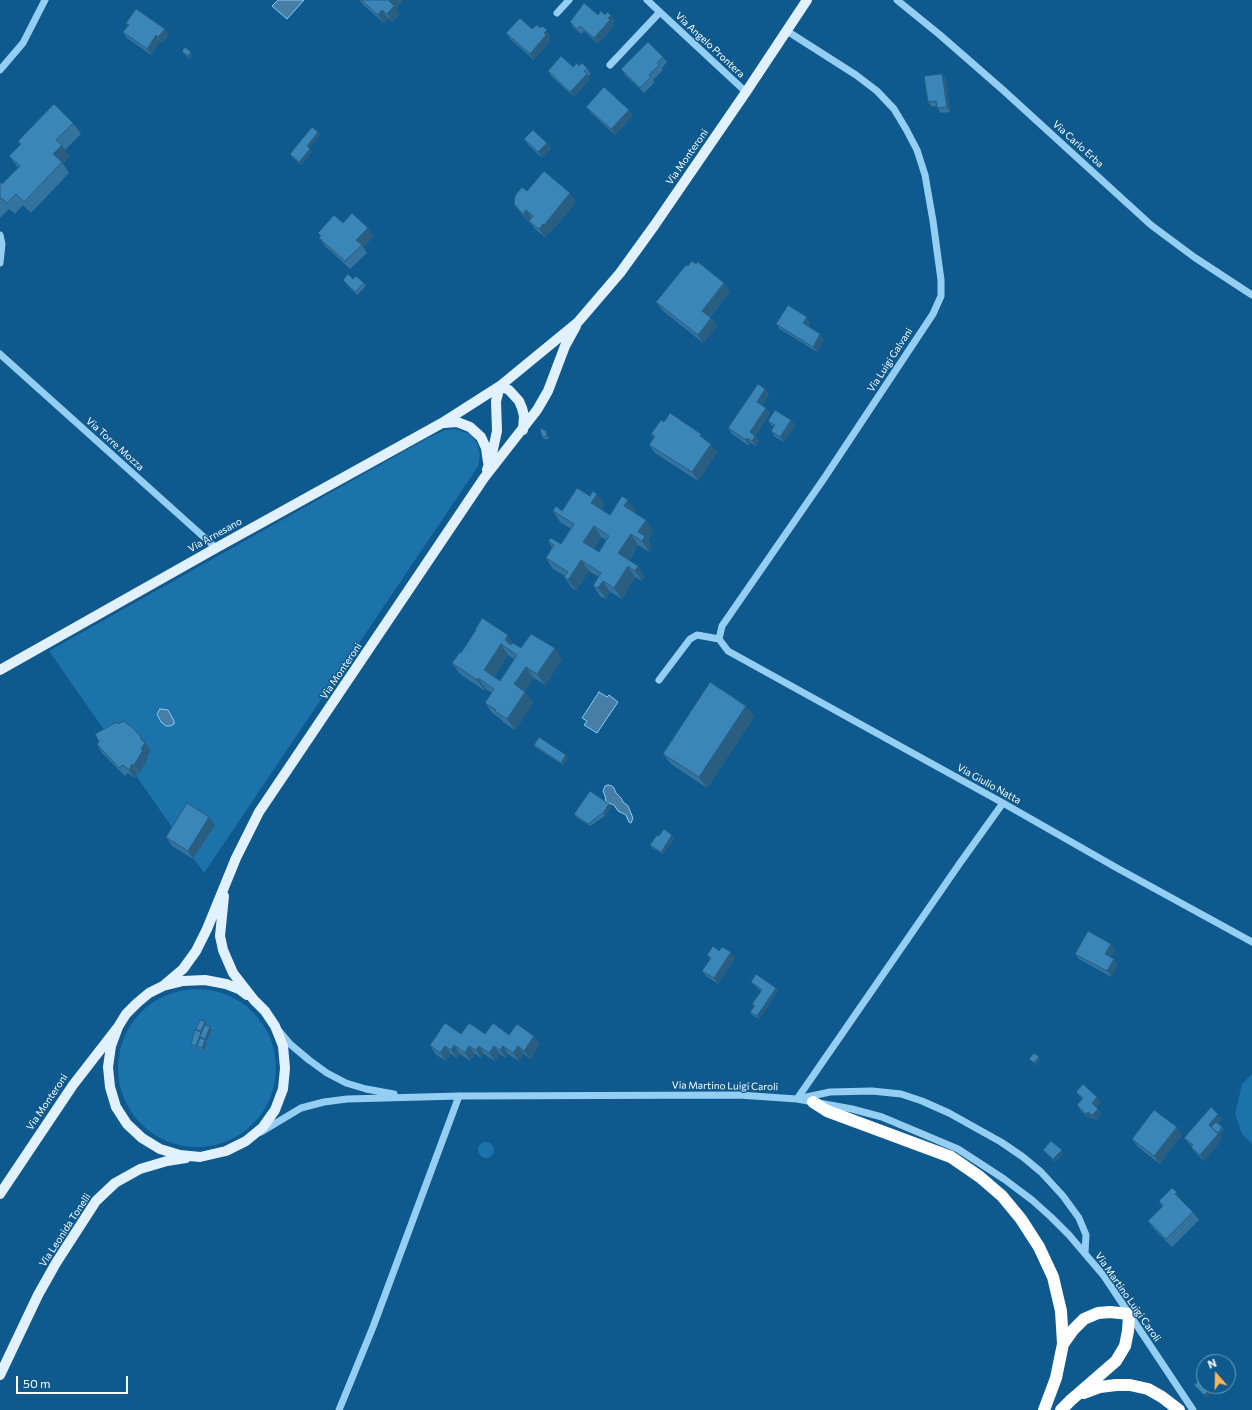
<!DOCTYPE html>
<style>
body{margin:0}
#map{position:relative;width:1252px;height:1410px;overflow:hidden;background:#0e598d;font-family:Commissioner,sans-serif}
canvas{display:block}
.north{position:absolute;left:1196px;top:1354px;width:40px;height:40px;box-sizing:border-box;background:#0e598d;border:1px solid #6e9bbb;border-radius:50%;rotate:340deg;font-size:11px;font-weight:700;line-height:16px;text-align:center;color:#fff}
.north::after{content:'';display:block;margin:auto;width:14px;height:18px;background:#ffb558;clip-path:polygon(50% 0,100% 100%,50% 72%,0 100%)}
.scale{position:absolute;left:16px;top:1376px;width:112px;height:18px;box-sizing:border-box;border:2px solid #fff;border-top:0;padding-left:5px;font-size:12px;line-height:14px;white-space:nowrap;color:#fff;-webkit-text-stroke:3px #0e598d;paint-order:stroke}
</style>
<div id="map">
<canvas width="1252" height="1410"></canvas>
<div class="north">N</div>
<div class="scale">50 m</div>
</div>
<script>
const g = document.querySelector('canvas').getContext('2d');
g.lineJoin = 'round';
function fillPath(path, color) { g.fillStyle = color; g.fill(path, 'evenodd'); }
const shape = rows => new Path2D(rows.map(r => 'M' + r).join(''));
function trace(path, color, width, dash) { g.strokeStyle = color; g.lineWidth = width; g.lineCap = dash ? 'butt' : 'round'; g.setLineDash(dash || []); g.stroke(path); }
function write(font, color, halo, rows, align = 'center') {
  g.font = font + ' Commissioner,sans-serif'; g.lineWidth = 3; g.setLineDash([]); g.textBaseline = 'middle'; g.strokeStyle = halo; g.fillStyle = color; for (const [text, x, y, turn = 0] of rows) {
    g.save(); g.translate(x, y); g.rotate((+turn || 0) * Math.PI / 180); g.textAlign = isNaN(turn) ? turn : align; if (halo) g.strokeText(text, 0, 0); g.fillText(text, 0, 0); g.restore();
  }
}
fillPath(shape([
 [456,429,470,434,477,443,480,455,478,466,473,474,204,873,49,651,426,439,445,430],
 '118 1068a79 79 0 1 1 158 0a79 79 0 1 1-158 0Z',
 [1252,1074,1252,1144,1242,1134,1235,1114,1242,1084],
 '478 1150a8 8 0 1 1 16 0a8 8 0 1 1-16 0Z'
]), '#1c73ab');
const water = shape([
 [278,0,304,0,287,19,272,6,278,0],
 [599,692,607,697,609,695,618,702,597,733,584,725,587,721,582,718,599,692],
 [160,709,168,710,174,721,174,724,170,726,166,726,161,722,157,714,160,709],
 [608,785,612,786,614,788,616,793,621,798,623,802,628,806,633,818,631,823,629,822,626,815,618,811,614,805,606,802,605,796,603,791,605,786,608,785]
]);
fillPath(water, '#477ea5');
trace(water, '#86ccf7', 1);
trace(shape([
 [647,0,746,92],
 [897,0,940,35,1003,90,1151,225,1194,257,1252,295],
 [557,13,569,0],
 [610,65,660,12],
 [0,70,23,43,45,0],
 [0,235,2,244,0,263],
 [0,354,216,548],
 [719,639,728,651,1003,803,1117,868,1252,942],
 [659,680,690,639,697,635,719,639,722,626,825,477,933,314,941,296,941,280,933,221,925,175,917,150,906,129,894,109,877,91,856,75,787,31],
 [280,1032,290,1044,309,1060,327,1073,346,1083,366,1089,394,1094],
 [802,1098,830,1092,872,1091,901,1094,922,1101,949,1113,1001,1142,1023,1157,1041,1172,1063,1196,1079,1218,1086,1235,1085,1253],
 [797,1099,960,863,1003,803],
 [261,1132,301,1108,324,1102,347,1099,459,1096,739,1095,797,1099,852,1109,882,1117,958,1149,1004,1179,1032,1200,1051,1217,1069,1235,1104,1276,1193,1410],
 [339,1410,373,1327,459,1096]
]), '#95cef3', 7);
trace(shape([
 [500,386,509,390,519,401,522,408,524,416,523,430],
 [444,423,457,422,470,427,481,437,486,448,488,462],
 [487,470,492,454,497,431,496,401,500,386],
 [0,670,216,548,442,423,500,386,578,322,620,273,654,226,746,92,807,0],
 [163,986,183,969,196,951,207,929,236,858,259,812,484,478,537,410,548,391,565,346,576,326],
 [118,1027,111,1046,108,1067,110,1087,116,1107,127,1124,142,1138,160,1149,180,1155,200,1157,226,1151,246,1141,263,1127,275,1110,283,1089,285,1068,283,1046,275,1026,265,1011,254,1000,233,973,223,950,220,936,224,896],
 [0,1194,73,1085,118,1027,126,1014,137,1003,149,993,163,986,183,981,205,980,226,984,239,989,247,995],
 [0,1375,38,1295,56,1263,96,1201,115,1183,140,1169,167,1161,186,1158]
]), '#e2f1ff', 10);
trace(shape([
 [813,1102,827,1111,951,1157,980,1177,1002,1196,1021,1219,1039,1247,1053,1277,1061,1311,1063,1344,1056,1378,1044,1410],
 [1084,1393,1100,1387,1116,1385,1130,1385,1148,1389,1162,1397,1179,1410],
 [1061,1410,1071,1400,1116,1361,1125,1346,1128,1331,1129,1314,1110,1312,1098,1313,1084,1319,1073,1330,1063,1344]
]), '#fff', 12);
fillPath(shape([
 [359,0,403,0,396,8,400,14,392,22,388,18,384,23,362,4],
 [598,15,605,15,615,21,613,23,614,26,598,44,584,31,581,34,574,28,570,22],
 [126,23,169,34,162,43,160,41,151,55,127,38,123,32,128,25],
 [532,29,550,36,548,38,550,41,534,60,510,39,506,33],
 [182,51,193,54,190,59,184,54],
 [663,57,667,62,662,68,663,70,653,80,655,82,644,93,625,75,621,69],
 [579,66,587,68,591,74,588,76,590,79,574,97,552,77,548,71],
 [942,74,946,80,950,112,941,113,937,108,937,106,932,107,928,102],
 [586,107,633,115,615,135,590,112],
 [73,123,81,134,65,150,69,156,63,164,69,173,31,213,23,205,15,214,9,209,0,218,0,182,2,184,18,168,9,156,20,145,18,141],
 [318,132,320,135,309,148,312,152,301,165,292,157,290,154],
 [524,139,547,143,551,148,542,158,528,145],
 [527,191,576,202,550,233,549,232,545,237,535,229,529,221,529,222,520,212,514,204],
 [343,223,374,236,363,247,367,253,350,269,325,246,319,238,321,236,318,233],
 [696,264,724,283,730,291,710,317,717,326,703,343,662,310,656,302,688,266],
 [353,279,364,283,366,286,357,295,345,283,343,280],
 [811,322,808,327,824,340,817,352,780,329,776,324],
 [765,389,769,395,762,405,766,408,770,413,755,436,759,441,756,446,751,443,749,446,732,434,728,428],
 [791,420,795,426,784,442,775,437,771,431,774,427,772,426,768,421],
 [664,422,701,434,705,440,717,452,698,481,655,453,649,445,654,438,651,434],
 [546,431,548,434,549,439,544,439,542,437],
 [590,496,605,505,601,510,610,515,636,511,635,513,646,520,653,531,648,540,652,547,649,552,638,545,629,560,638,566,645,577,642,581,635,577,622,599,610,592,606,599,601,597,593,586,599,577,589,571,576,591,572,588,564,577,565,576,553,569,546,558,552,547,548,541,561,544,571,529,560,522,553,511,562,511],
 [601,537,606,540,599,552,594,549],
 [475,630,513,643,521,648,562,659,545,685,534,678,524,691,533,703,515,730,503,722,501,719,493,714,485,703,492,693,486,689,485,691,460,674,452,663,461,653,476,631],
 [508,655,514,659,500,681,494,677],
 [746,706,754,717,707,788,671,764,663,754],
 [118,724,147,745,151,751,147,757,148,759,139,773,138,773,134,778,128,773,125,776,102,753,97,744],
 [534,745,568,758,563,765,536,748],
 [611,807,605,816,590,826,576,817,574,814],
 [215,825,193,859,172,846,166,837],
 [659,836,674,838,663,854,652,848,650,845],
 [1115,949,1110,957,1117,965,1111,977,1079,959,1075,954],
 [719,951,735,958,718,984,706,976,702,971,710,959,707,955],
 [751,982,776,988,778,991,759,1019,752,1015,750,1012,754,1007,752,1004,761,991,753,984],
 [205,1022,207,1025,206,1026,212,1030,207,1041,205,1041,207,1042,204,1051,198,1049,198,1048,192,1047,191,1044,197,1030,196,1029],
 [461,1034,509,1035,540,1044,530,1059,524,1054,519,1061,508,1054,506,1058,500,1054,495,1061,484,1054,481,1058,475,1054,470,1061,460,1054,457,1058,451,1054,446,1061,435,1054,430,1045],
 [1076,1092,1101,1102,1096,1108,1101,1114,1096,1121,1092,1117,1090,1119,1081,1111,1077,1105,1082,1099],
 [1222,1119,1218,1124,1222,1127,1224,1130,1220,1135,1222,1139,1204,1161,1195,1152,1191,1147,1192,1146,1188,1143,1184,1138],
 [1182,1135,1160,1164,1138,1147,1132,1139],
 [1043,1150,1063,1153,1055,1162],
 [1159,1201,1182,1201,1193,1212,1199,1220,1172,1247,1154,1229,1148,1221,1162,1207]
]), '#33739e');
fillPath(shape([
 [390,0,403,0,396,8,400,14,392,22,387,14,389,1],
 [382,10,388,18,384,23,378,15],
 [611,15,615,21,613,23,614,26,598,44,594,38],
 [165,29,169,34,162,43,158,37],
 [547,30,550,36,548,38,550,41,534,60,530,54],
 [156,35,160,41,151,55,147,49],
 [191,52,193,54,190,59,188,56],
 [587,74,590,79,574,97,570,92],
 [942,74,946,80,950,112,947,107],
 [629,110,633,115,615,135,611,129],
 [318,132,320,135,309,149,307,146],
 [547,143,551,148,542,158,538,152],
 [62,145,69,156,63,164,53,154],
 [310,149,312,152,301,165,299,162],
 [570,193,576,202,550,233,544,225],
 [526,210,532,218,529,222,523,214],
 [543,224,549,232,545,237,539,229],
 [368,228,374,236,363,247,356,240],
 [724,283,730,291,708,319,702,311],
 [807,317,811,322,807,329,803,323],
 [711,318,717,326,703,343,698,335],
 [820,334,824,340,817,352,813,347],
 [765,389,769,395,761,407,757,402],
 [766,408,770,413,753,438,750,432],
 [791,420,795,426,784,442,780,437],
 [546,431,548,434,549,439,547,436],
 [701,434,707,442,700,436],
 [755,436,759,441,756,446,752,441],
 [747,438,751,443,749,446,746,440],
 [711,444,717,452,698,481,692,472],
 [597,494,605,505,599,514,591,503],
 [628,500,636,511,632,517,624,506],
 [646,520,653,531,648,540,652,547,649,552,642,541,638,532],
 [594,526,601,537,591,553,583,542],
 [631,534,638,545,626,564,618,553],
 [581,560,589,571,576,591,568,580],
 [628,566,635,577,622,599,614,588],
 [638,566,645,577,642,581,635,571],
 [603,581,610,592,606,599,598,588],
 [508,635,515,646,512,651,505,640],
 [501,644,508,655,491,681,484,670],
 [555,648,562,659,545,685,537,674],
 [526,667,534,678,522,695,514,684],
 [478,678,486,689,485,691,477,680],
 [525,692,533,703,515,730,507,719],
 [746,706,754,717,707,788,699,777],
 [141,737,151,751,147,757,148,759,139,773,134,765,141,749,140,738],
 [566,755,568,758,563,765,561,763],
 [132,764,138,773,134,778,129,770],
 [609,804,611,807,605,816,603,813],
 [209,817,215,825,193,859,188,851],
 [672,835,674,838,663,854,661,852],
 [1111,944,1115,949,1109,960,1105,954],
 [731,952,735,958,718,984,714,978],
 [1114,959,1117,965,1111,977,1107,971],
 [776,988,778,991,759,1019,757,1016],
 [205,1022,207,1025,203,1034,201,1031],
 [210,1027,212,1030,207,1041,205,1039],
 [201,1032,202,1035,200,1036,201,1038,198,1047,197,1046,198,1048,196,1046],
 [534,1036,540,1044,530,1059,524,1051],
 [205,1040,207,1042,204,1051,202,1048],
 [454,1045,460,1054,457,1058,451,1050],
 [445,1046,451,1054,446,1061,440,1053],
 [469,1046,475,1054,470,1061,465,1053],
 [479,1046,484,1054,481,1058,476,1050],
 [494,1046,500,1054,495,1061,489,1053],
 [503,1046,508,1054,506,1058,500,1050],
 [518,1046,524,1054,519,1061,513,1053],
 [1039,1057,1041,1060,1036,1066,1034,1063],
 [1097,1097,1101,1102,1095,1109,1092,1103],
 [1098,1109,1101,1114,1096,1121,1092,1115],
 [1088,1112,1092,1117,1090,1119,1086,1114],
 [1218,1114,1222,1119,1213,1130,1209,1125],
 [1177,1127,1182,1135,1160,1164,1154,1156],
 [1222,1127,1224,1130,1220,1135,1222,1139,1204,1161,1200,1155],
 [1062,1150,1063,1153,1055,1162,1053,1159],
 [1177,1192,1182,1201,1181,1202,1175,1194],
 [1212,1387,1214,1390,1206,1398,1204,1395]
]), '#295e81');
const building = shape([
 [361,0,390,0,389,1,394,6,387,14,382,10,378,15,361,0],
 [584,3,598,15,601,11,605,15,607,12,611,15,608,18,610,20,594,38,580,26,577,29,570,22,584,3],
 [136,9,165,29,158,37,156,35,147,49,123,32,129,25,126,23,136,9],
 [520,18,532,29,537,25,540,28,542,26,547,30,544,33,546,35,530,54,506,33,520,18],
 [648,42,663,57,657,63,659,65,649,75,651,77,640,88,621,69,648,42],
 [185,47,191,52,188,56,182,51,185,47],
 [561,56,573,67,577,63,579,66,582,63,587,68,584,71,587,74,570,92,548,71,561,56],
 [942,74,947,107,937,108,936,101,928,102,924,76,942,74],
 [604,87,629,110,611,129,586,107,604,87],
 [54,104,73,123,56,140,62,145,53,154,62,162,24,202,16,194,7,203,2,198,0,199,0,182,2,184,20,166,9,156,21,144,18,141,54,104],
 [312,127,318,132,307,146,310,149,299,162,290,154,312,127],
 [533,130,547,143,538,152,524,139,533,130],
 [544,171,570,193,544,225,543,224,539,229,529,221,533,216,526,210,523,214,514,204,515,196,522,187,527,191,544,171],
 [352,213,368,228,356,240,362,245,345,261,319,238,321,236,318,233,334,215,343,223,352,213],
 [692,261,696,264,698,262,724,283,702,311,711,318,698,335,656,302,686,265,688,266,692,261],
 [348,274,353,279,356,276,364,283,355,292,343,280,348,274],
 [788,305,807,317,803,323,820,334,813,347,776,324,788,305],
 [758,384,765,389,757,402,766,408,750,432,755,436,752,441,747,438,746,440,728,428,758,384],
 [775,410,791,420,780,437,771,431,775,425,768,421,775,410],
 [670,413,701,434,700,436,711,444,692,472,649,445,655,436,651,434,661,420,664,422,670,413],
 [540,428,546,431,547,436,542,437,540,428],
 [577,488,590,496,593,491,597,494,591,503,610,515,622,496,628,500,624,506,646,520,638,532,645,536,642,541,631,534,618,553,638,566,635,571,628,566,614,588,603,581,598,588,593,586,601,573,581,560,568,580,564,577,568,572,546,558,554,545,548,541,551,538,561,544,574,524,553,511,556,506,562,511,577,488],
 [594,526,609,536,599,552,583,542,594,526],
 [482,618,508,635,505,640,511,645,513,643,521,648,531,634,555,648,537,674,526,667,514,684,525,692,507,719,495,711,496,710,485,703,494,689,478,678,477,680,452,663,460,652,461,653,476,630,475,630,482,618],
 [501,644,517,655,500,681,484,670,501,644],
 [710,682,746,706,699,777,663,754,710,682],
 [124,721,129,726,130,725,141,737,140,738,145,743,141,749,143,750,134,765,132,764,129,770,123,765,119,768,97,744,99,742,95,734,117,722,118,724,124,721],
 [539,737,566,755,561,763,534,745,539,737],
 [590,791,609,804,603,813,588,824,574,814,590,791],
 [187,803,209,817,188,851,166,837,187,803],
 [664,829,672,835,661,852,650,845,657,835,659,836,664,829],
 [1088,931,1111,944,1105,954,1114,959,1107,971,1075,954,1088,931],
 [713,946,719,951,722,947,731,952,714,978,702,971,711,958,707,955,713,946],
 [756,974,776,988,757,1016,750,1012,755,1006,752,1004,762,990,751,982,756,974],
 [200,1020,205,1022,201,1031,196,1029,200,1020],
 [445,1023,461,1034,469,1023,485,1034,493,1023,509,1035,517,1024,534,1036,524,1051,518,1046,513,1053,503,1046,500,1050,494,1046,489,1053,479,1046,476,1050,469,1046,465,1053,454,1045,451,1050,445,1046,440,1053,430,1045,445,1023],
 [205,1025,210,1027,205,1039,200,1036,205,1025],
 [195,1030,201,1032,196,1046,191,1044,195,1030],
 [200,1038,205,1040,202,1048,197,1046,200,1038],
 [1034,1053,1039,1057,1034,1063,1029,1059,1034,1053],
 [1083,1084,1097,1097,1092,1103,1098,1109,1092,1115,1088,1112,1086,1114,1077,1105,1083,1098,1076,1092,1083,1084],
 [1211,1107,1218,1114,1209,1125,1218,1134,1200,1155,1191,1147,1193,1145,1184,1138,1211,1107],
 [1154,1110,1177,1127,1154,1156,1132,1139,1154,1110],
 [1216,1122,1222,1127,1218,1133,1211,1127,1216,1122],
 [1051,1141,1062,1150,1053,1159,1043,1150,1051,1141],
 [1172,1188,1177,1192,1175,1194,1193,1212,1166,1239,1148,1221,1163,1206,1159,1201,1172,1188],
 [1202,1378,1204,1380,1204,1386,1211,1386,1212,1387,1204,1395,1194,1385,1202,1378]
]);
fillPath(building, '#3b86b8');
trace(building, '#295e81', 1);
write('10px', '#fff', '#0e598d', [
 ["Via Angelo Prontera",710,45,43],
 ["Via Carlo Erba",1078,144,42],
 ["Via Monteroni",687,157,-55],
 ["Via Luigi Galvani",890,360,-57],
 ["Via Torre Mozza",115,444,42],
 ["Via Arnesano",215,535,-29],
 ["Via Monteroni",341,671,-56],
 ["Via Giulio Natta",989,784,29],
 ["Via Martino Luigi Caroli",725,1086,1],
 ["Via Monteroni",47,1102,-56],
 ["Via Leonida Tonelli",65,1230,-57],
 ["Via Martino Luigi Caroli",1128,1297,55]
]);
</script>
